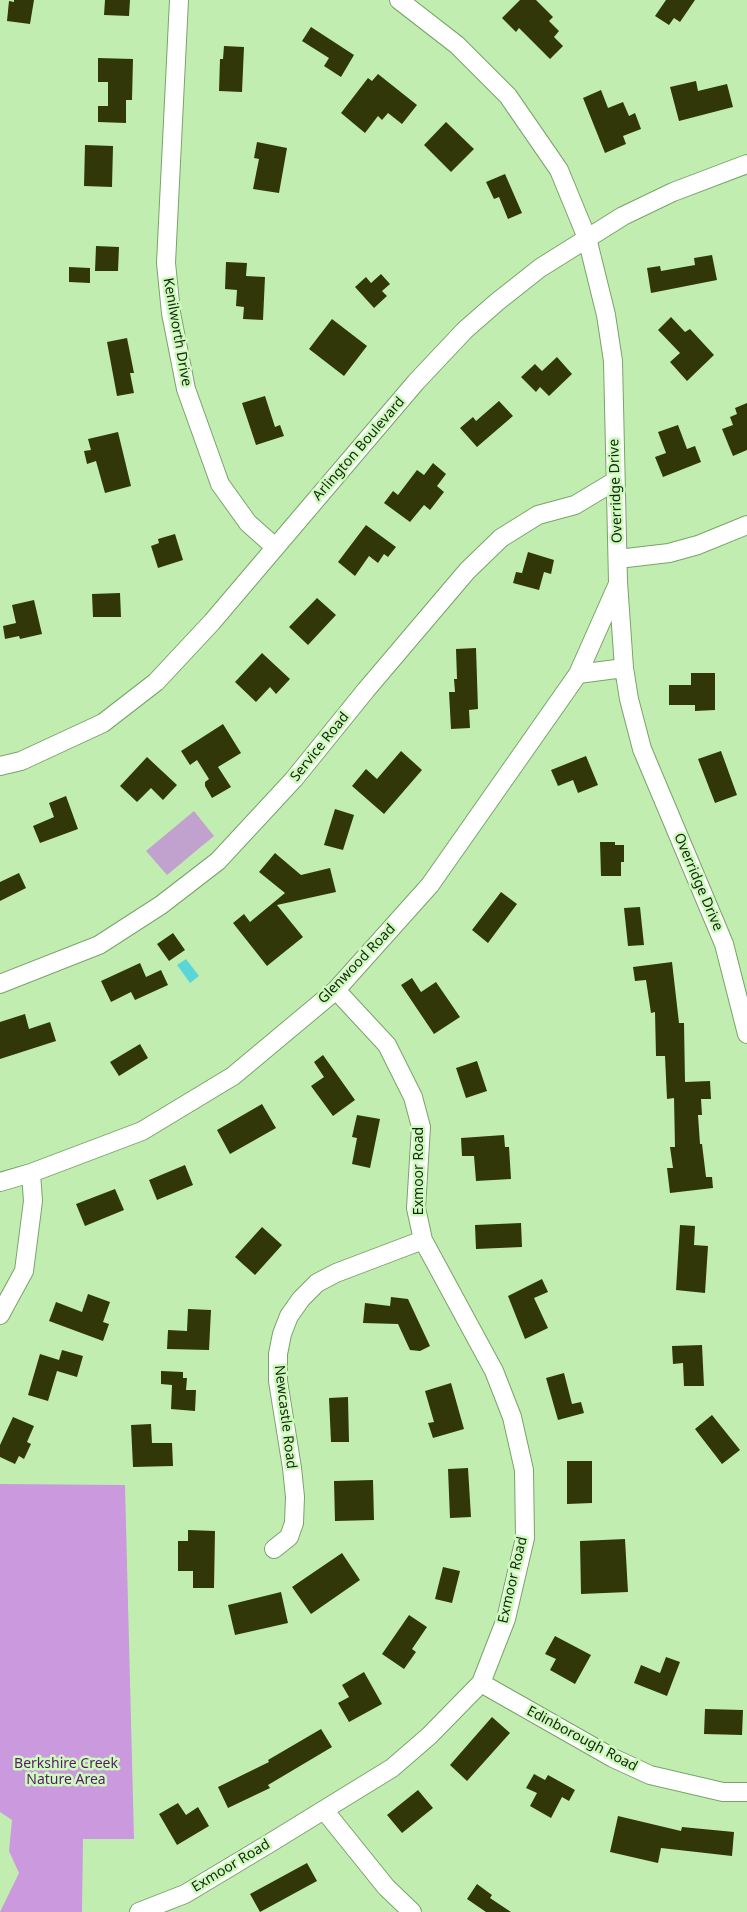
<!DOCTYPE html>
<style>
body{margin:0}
canvas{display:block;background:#c1eeb0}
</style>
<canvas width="747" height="1912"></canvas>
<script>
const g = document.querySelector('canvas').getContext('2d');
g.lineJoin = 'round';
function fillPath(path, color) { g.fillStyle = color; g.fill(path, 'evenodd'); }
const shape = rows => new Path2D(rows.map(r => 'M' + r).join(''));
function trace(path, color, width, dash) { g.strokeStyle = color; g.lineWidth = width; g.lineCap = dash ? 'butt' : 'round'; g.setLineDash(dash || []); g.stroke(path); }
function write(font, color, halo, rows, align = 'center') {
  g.font = font + ' "Noto Sans",sans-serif'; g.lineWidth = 5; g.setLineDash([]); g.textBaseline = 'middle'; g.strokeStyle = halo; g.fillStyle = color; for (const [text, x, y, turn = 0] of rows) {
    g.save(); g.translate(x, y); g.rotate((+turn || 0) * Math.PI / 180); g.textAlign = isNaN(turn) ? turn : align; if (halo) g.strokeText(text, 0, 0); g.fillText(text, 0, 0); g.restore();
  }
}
fillPath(shape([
 [194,811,214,836,167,875,146,851]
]), '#c1a1cd');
fillPath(shape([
 [0,1484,125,1485,134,1839,83,1839,82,1912,0,1912,19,1873,9,1851,12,1820,0,1812]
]), '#cb99dd');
fillPath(shape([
 [186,959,199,976,190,983,177,965]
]), '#5ad6d9');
fillPath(shape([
 [14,0,34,0,30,24,7,21,9,1,14,2],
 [105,0,130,0,129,16,104,15],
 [520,0,536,0,553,17,549,21,559,31,554,37,563,46,550,59,519,28,516,32,502,18],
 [666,0,695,0,680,22,674,18,669,25,655,16],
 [311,27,354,55,341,77,324,66,329,58,302,41],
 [224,46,244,47,242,92,219,91,220,59,223,59],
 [98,58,133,59,132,100,126,100,126,123,98,122,98,106,108,106,108,82,98,82],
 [378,74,417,105,402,124,388,113,382,120,378,116,365,133,341,113,368,78,372,81],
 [696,81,698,91,727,84,733,107,679,121,670,87],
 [601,90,608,108,623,102,629,116,635,113,641,129,623,136,626,144,605,153,583,98],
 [446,122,474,149,451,172,424,145],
 [257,142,287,148,279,193,253,189,259,159,254,158],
 [85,145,113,146,112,187,84,186],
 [505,174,522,213,508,219,499,197,494,199,486,182],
 [96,246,119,247,118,271,95,271],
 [712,255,717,280,651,293,647,268,660,266,661,271,695,265,694,258],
 [226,262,247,263,246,276,265,277,263,320,243,319,244,307,236,306,237,290,225,289],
 [69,267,90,268,90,283,69,282],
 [381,274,390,284,382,291,387,296,374,308,355,287,366,277,371,283],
 [671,317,685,332,690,329,714,355,687,381,670,362,680,353,658,330],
 [332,319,367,346,344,376,309,349],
 [127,338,134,373,130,373,134,393,117,396,107,342],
 [557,357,572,374,549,396,540,387,536,392,521,377,535,364,542,371],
 [265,396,275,427,280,425,284,436,256,445,242,403],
 [499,401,513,416,477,447,460,428,473,417,476,421],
 [747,403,747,450,733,456,722,429,733,425,730,417,737,414,735,408],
 [678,425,687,449,695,446,701,462,663,477,655,457,666,453,658,432],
 [118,432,131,486,105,493,96,461,87,464,84,451,91,450,88,439],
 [433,463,446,474,437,486,444,492,430,510,424,505,410,522,384,503,393,491,398,495,417,470,424,475],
 [366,525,396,547,388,557,384,554,378,563,369,556,355,576,338,562],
 [175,534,183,560,158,568,151,546,159,543,158,539],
 [528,552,554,560,551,574,544,572,539,590,513,583,516,572,522,573],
 [120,593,121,617,93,617,92,594],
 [317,598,336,615,308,645,289,627],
 [34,600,42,634,20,639,19,636,5,639,3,626,16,623,12,605],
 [476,648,478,709,469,710,470,728,451,729,449,692,455,692,454,679,457,679,456,649],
 [262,653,290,679,276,694,270,687,256,702,235,682],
 [691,673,715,673,715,710,695,711,695,705,669,705,669,685,691,685],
 [223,724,241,753,218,767,231,787,212,798,205,786,205,782,209,779,197,760,190,765,181,751],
 [401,751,422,770,384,814,352,786,366,769,377,779],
 [721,751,737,795,715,803,698,759],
 [586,756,598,785,578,793,573,780,558,786,551,770],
 [147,757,177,785,163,800,151,788,137,802,120,786],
 [66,796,78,829,40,843,33,826,54,817,49,803],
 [335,809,354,815,343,850,324,845],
 [600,842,615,842,615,845,624,845,624,862,621,862,621,876,601,876],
 [275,853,301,875,330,868,336,892,277,905,303,937,267,966,233,923,244,914,250,922,285,893,259,872],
 [19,873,26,888,0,901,0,882],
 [501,892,517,904,488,943,472,930],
 [640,907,644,945,628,946,624,908],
 [173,933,185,950,169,961,157,944],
 [672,962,679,1023,684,1023,685,1082,710,1081,711,1099,701,1099,702,1115,698,1115,700,1144,702,1144,706,1177,712,1177,713,1188,670,1193,667,1168,673,1168,670,1147,675,1147,674,1098,667,1099,665,1056,656,1056,655,1012,651,1013,646,980,635,981,633,967],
 [140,963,146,977,161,970,168,985,135,1000,131,992,111,1002,101,981],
 [412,978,421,992,436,982,460,1017,434,1034,401,985],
 [25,1014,29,1029,50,1022,56,1041,0,1059,0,1022],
 [140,1044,148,1058,119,1076,110,1062],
 [323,1055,355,1100,333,1116,311,1086,324,1077,314,1062],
 [477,1061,487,1091,466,1098,456,1068],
 [262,1104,276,1128,230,1154,217,1130],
 [357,1115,380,1119,370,1168,352,1164,357,1138,352,1137],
 [504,1135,505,1147,509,1147,511,1179,476,1181,474,1156,462,1156,461,1138],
 [185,1165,193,1185,157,1200,149,1180],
 [115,1189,124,1210,85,1226,76,1204],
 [521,1223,522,1247,476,1249,475,1225],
 [680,1225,695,1226,694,1245,708,1246,705,1293,676,1290],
 [262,1227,282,1245,255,1275,235,1257],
 [542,1279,548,1292,534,1298,548,1328,525,1339,508,1296],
 [88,1294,110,1302,103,1322,109,1324,103,1341,49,1321,56,1302,82,1312],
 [391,1297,408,1299,430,1346,420,1351,410,1350,398,1324,363,1323,365,1303,390,1306],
 [188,1309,211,1310,209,1350,167,1349,168,1330,187,1331],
 [702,1345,704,1386,684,1386,683,1363,673,1364,672,1346],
 [62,1350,83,1356,77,1377,57,1371,48,1401,28,1395,40,1354,59,1360],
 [161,1371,183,1372,183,1378,187,1378,186,1390,196,1390,195,1411,171,1409,172,1385,161,1384],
 [564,1373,572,1404,581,1402,584,1413,558,1420,546,1378],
 [451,1383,464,1429,433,1438,428,1423,434,1422,425,1391],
 [348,1397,349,1442,331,1442,329,1398],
 [712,1415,740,1450,722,1464,695,1429],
 [13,1417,34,1426,27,1442,31,1444,24,1459,19,1456,15,1464,0,1457,0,1445],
 [151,1424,152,1443,172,1443,173,1466,133,1467,131,1425],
 [567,1461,592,1461,592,1503,567,1504],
 [468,1468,471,1517,450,1518,448,1469],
 [373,1480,374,1520,335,1521,334,1481],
 [188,1530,215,1531,214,1588,193,1588,193,1571,178,1571,178,1541,188,1541],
 [625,1539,628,1592,581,1594,580,1541],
 [342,1553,360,1580,311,1614,292,1587],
 [443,1567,460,1571,452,1603,435,1599],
 [281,1592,288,1623,235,1635,228,1605],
 [409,1615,427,1627,412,1649,416,1652,404,1669,382,1654],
 [555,1636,591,1655,575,1684,550,1670,556,1659,545,1654],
 [666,1657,680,1662,667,1696,634,1683,641,1665,660,1673],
 [364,1672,382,1704,349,1722,338,1703,349,1697,342,1685],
 [705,1709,743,1710,742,1735,704,1734],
 [492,1717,510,1733,467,1781,450,1765],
 [321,1729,332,1747,268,1785,270,1788,228,1808,218,1787,269,1762,268,1760],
 [534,1774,545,1780,548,1775,575,1790,569,1801,562,1797,551,1818,530,1806,537,1793,526,1788],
 [418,1790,433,1808,402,1833,387,1815],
 [178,1803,186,1815,198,1807,209,1826,177,1845,159,1814],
 [618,1816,681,1831,682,1827,734,1832,732,1856,661,1848,658,1863,610,1852],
 [307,1863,317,1881,260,1912,250,1894],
 [477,1884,492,1895,490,1898,511,1912,486,1912,467,1899]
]), '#313709');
const minor = shape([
 [179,0,166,263,171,313,186,389,220,484,248,523,275,547],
 [399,0,457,45,508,96,559,170,587,238,606,315,613,361,618,582,624,668,629,699,642,749,724,944,747,1034],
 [618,559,669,553,698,545,747,525],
 [578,674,624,668],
 [0,766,21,761,103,723,156,682,212,622,416,382,465,330,497,302,540,268,623,216,673,192,747,164],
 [0,984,99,945,161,905,218,861,294,779,366,690,467,571,501,538,538,515,575,505,615,481],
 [0,1182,31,1173,142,1131,233,1076,336,990,430,885,578,674,617,586],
 [0,1315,24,1271,33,1201,31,1173],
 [274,1549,289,1537,294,1523,295,1497,292,1468,278,1381,278,1354,282,1334,289,1316,301,1299,317,1283,336,1273,423,1240],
 [481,1683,613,1758,650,1775,723,1792,747,1792],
 [324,1810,386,1887,412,1912],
 [139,1912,185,1894,270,1843,392,1768,429,1736,481,1683,506,1619,525,1538,524,1470,512,1417,494,1371,423,1240,416,1208,421,1127,413,1097,387,1045,336,990]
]);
trace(minor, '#79a369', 20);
trace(minor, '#fff', 18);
write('14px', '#14250d', '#cefbbd', [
 ["Kenilworth Drive",177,332,80],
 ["Arlington Boulevard",359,449,-49],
 ["Overridge Drive",616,491,-92],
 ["Service Road",320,747,-51],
 ["Overridge Drive",698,882,67],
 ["Glenwood Road",357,964,-46],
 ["Exmoor Road",419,1171,-90],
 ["Newcastle Road",285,1417,83],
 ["Exmoor Road",513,1580,-77],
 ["Edinborough Road",582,1739,28],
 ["Exmoor Road",231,1866,-31]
]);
write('14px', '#561868', '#cefbbd', [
 ["Berkshire Creek",66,1764],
 ["Nature Area",66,1780]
]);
</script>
